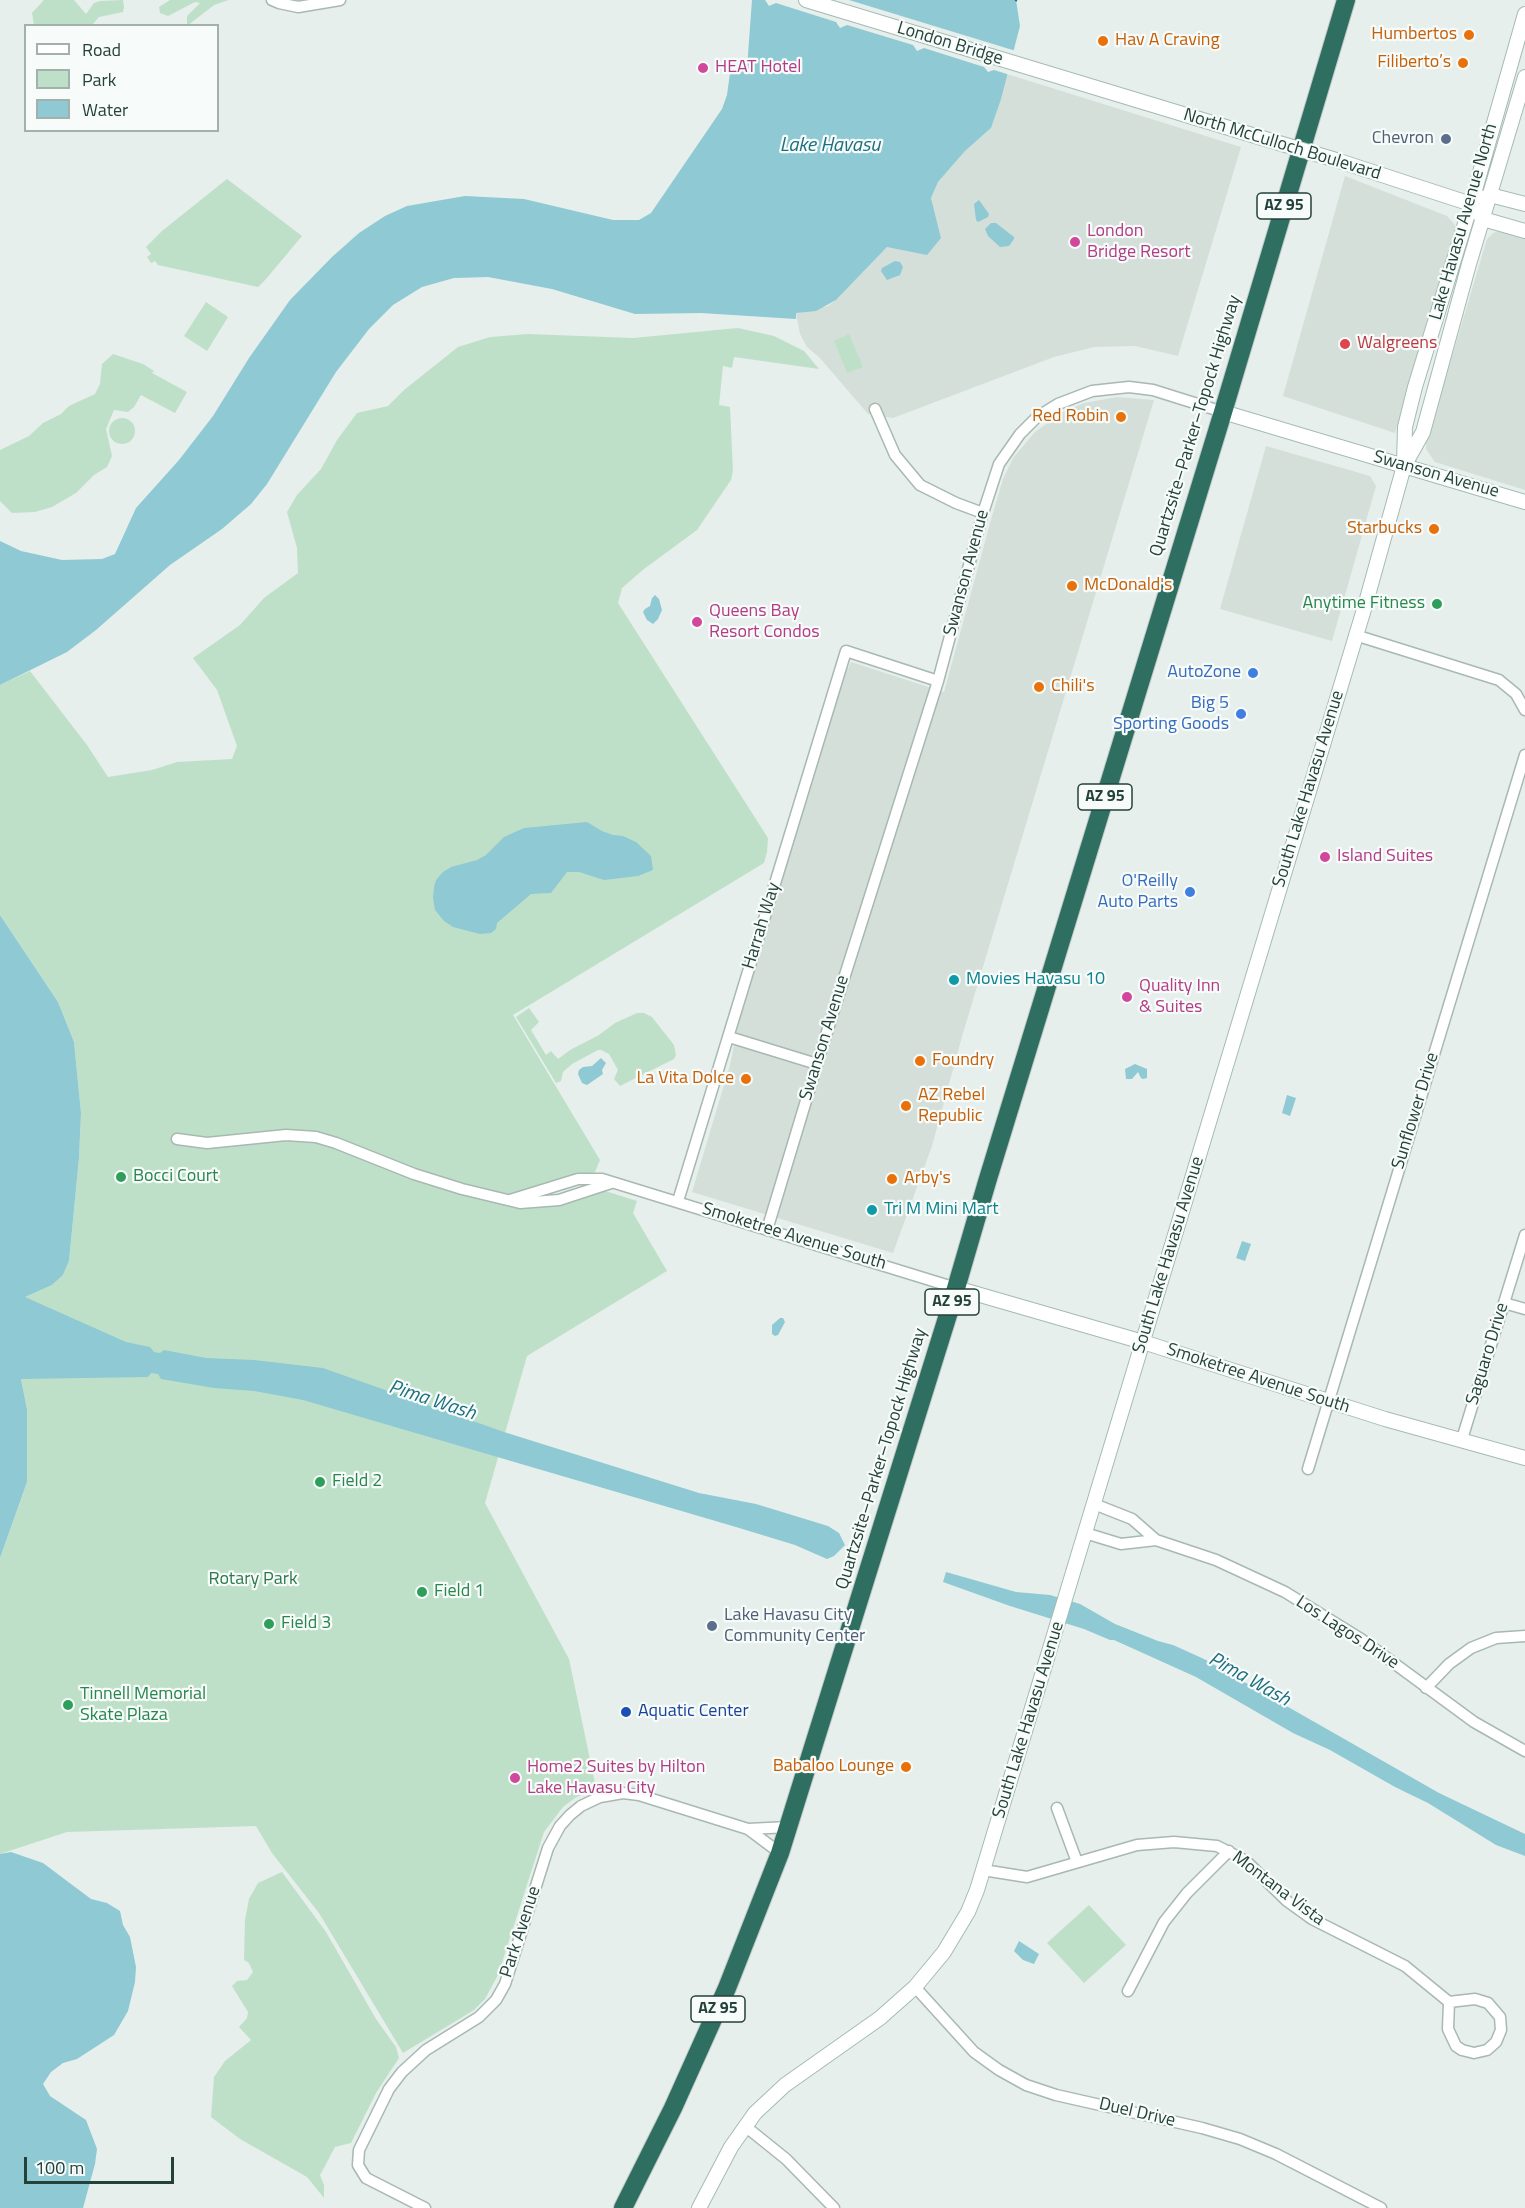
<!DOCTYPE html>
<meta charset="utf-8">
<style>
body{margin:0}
#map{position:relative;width:1525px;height:2208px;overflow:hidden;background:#e6efeb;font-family:"Titillium Web",sans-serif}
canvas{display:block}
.legend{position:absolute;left:24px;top:24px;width:195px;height:108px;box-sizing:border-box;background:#f7fbf9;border:2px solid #a3b1ad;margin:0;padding:8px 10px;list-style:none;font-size:18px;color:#24423a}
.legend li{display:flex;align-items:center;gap:12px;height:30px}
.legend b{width:30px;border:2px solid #a3b1ad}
.scale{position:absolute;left:24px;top:2157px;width:150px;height:27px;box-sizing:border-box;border:3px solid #24423a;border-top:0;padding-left:8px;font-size:18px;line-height:21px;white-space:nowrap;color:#24423a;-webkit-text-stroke:4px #f7fbf9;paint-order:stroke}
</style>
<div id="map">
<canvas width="1525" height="2208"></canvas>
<ul class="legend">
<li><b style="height:8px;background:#fff"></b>Road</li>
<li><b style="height:16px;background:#bfe0c8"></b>Park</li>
<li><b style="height:16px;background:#8ec9d4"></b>Water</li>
</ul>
<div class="scale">100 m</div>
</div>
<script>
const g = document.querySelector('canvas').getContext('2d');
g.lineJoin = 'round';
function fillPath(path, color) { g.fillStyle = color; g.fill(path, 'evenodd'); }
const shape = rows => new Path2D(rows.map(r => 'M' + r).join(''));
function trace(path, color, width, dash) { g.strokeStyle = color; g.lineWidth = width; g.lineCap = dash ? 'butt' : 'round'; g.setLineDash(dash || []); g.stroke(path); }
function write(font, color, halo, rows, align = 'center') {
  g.font = font + ' "Titillium Web",sans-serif'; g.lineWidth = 4.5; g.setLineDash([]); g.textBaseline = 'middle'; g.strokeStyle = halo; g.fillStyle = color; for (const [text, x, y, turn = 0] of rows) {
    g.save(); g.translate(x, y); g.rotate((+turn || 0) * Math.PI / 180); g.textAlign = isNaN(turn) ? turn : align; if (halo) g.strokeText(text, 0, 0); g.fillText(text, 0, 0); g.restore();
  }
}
fillPath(shape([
 [1007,74,1241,147,1178,356,1135,346,1094,347,1054,357,893,418,868,414,819,357,807,347,800,334,796,313,828,306,836,300,887,247,941,238,931,198,938,182,965,151,991,128],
 [1345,176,1447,216,1455,225,1456,230,1395,433,1283,396],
 [1502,230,1525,236,1525,490,1435,462,1426,449,1426,444,1487,239,1493,233],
 [1117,397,1154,400,963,1033,932,1146,893,1253,692,1192,730,1065,740,1016,843,679,851,662,944,692,992,516,1003,479,1013,458,1035,432,1063,412,1084,403],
 [1266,446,1370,476,1376,486,1332,641,1220,609]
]), '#d4dfda');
fillPath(shape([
 [44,0,74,0,86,14,94,3,100,1,123,0,124,7,123,12,99,17,92,25,34,25,32,13],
 [170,0,229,0,214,5,187,26,187,16,200,3,195,2,168,16,160,13,159,7],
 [227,179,302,236,266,279,258,287,158,265,155,261,151,263,147,257,151,254,146,247,162,231],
 [206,302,228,317,207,351,184,336],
 [738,328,774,336,804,351,819,369,734,357,732,368,723,366,719,405,730,407,733,471,731,480,697,530,644,569,622,588,618,603,768,838,767,852,764,863,513,1015,600,1160,595,1172,518,1194,505,1194,463,1185,415,1170,346,1143,286,1139,315,1141,499,1202,602,1190,637,1201,633,1213,667,1271,527,1356,485,1503,569,1659,596,1788,575,1798,563,1807,544,1832,498,1975,485,1999,474,2010,403,2053,319,1913,272,1853,256,1826,67,1832,0,1854,0,1558,27,1482,27,1409,21,1379,25,1297,52,1285,63,1275,69,1261,79,1158,81,1113,74,1042,58,1002,0,915,0,685,30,671,87,745,108,777,152,770,177,762,232,759,237,746,217,690,193,658,240,625,264,598,298,573,297,548,287,512,297,495,321,469,337,440,357,413,388,406,404,390,458,347,490,337,528,334,633,338],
 [849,334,863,367,847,373,834,341],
 [113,354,143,364,154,371,152,373,187,392,175,413,141,395,134,407,128,412,114,410,106,429,112,456,107,467,94,475,76,493,52,507,35,512,12,513,0,501,0,450,29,436,43,423,61,414,69,406,95,394,100,384,102,364],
 '109 431a13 13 0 1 1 26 0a13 13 0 1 1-26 0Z',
 [529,1008,539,1022,531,1030,546,1055,551,1051,558,1059,570,1050,599,1035,615,1023,637,1013,644,1013,652,1017,674,1045,676,1055,674,1059,620,1086,614,1079,618,1070,609,1054,601,1050,598,1050,572,1064,563,1072,561,1081,556,1083,516,1017],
 [282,1872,326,1932,376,2019,396,2047,399,2058,376,2093,351,2143,335,2147,325,2166,320,2175,324,2185,324,2198,307,2177,240,2139,211,2117,214,2077,225,2061,251,2040,239,2027,247,2018,248,2012,232,1986,237,1981,247,1980,253,1972,249,1963,244,1960,245,1920,249,1899,258,1883],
 [1089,1905,1126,1945,1084,1983,1047,1943]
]), '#bfe0c8');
fillPath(shape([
 [752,0,1016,0,1020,26,1001,99,991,128,965,151,938,182,931,198,941,238,927,255,887,247,836,300,816,311,796,313,796,319,701,313,635,314,552,289,488,277,454,278,422,287,393,305,369,329,336,372,267,484,251,504,222,529,170,565,96,630,67,652,0,685,0,541,21,551,62,560,102,559,115,554,136,508,179,460,213,416,249,358,290,300,332,257,359,233,385,216,407,206,465,196,524,199,613,220,639,220,651,213,722,109,727,95,730,73,738,74,747,68],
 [979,200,989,214,988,217,978,222,976,220,974,204],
 [991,223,996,223,1014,237,1014,239,1009,246,1000,247,988,236,985,229],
 [895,261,900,262,903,267,900,275,887,280,881,271,882,268],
 [655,595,659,599,662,610,658,619,653,624,647,620,643,612,645,609,650,606,652,598],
 [587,822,602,831,613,835,623,836,636,842,651,856,653,870,638,876,604,880,579,872,567,872,551,893,531,894,497,923,496,929,491,933,480,934,453,927,444,921,435,910,433,898,434,887,436,880,443,872,451,867,477,860,486,855,504,837,524,828],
 [0,915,58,1002,74,1042,81,1113,79,1158,69,1261,63,1275,52,1285,25,1297,126,1342,150,1347,154,1352,160,1353,164,1350,206,1358,254,1360,323,1368,504,1432,699,1493,756,1504,828,1526,839,1533,845,1545,834,1556,827,1559,795,1545,736,1527,303,1400,254,1391,214,1388,161,1379,158,1374,151,1373,148,1377,21,1379,27,1409,27,1482,0,1558],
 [601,1058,606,1063,602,1070,603,1074,587,1085,582,1083,578,1074,579,1070,583,1067,592,1066],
 [1135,1064,1147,1069,1147,1078,1143,1079,1141,1078,1138,1072,1132,1079,1126,1079,1125,1069],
 [1287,1095,1296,1098,1290,1116,1282,1113],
 [1242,1241,1251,1244,1245,1261,1236,1258],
 [780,1318,783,1318,785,1322,778,1335,775,1336,772,1334,772,1325],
 [946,1572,1016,1592,1050,1595,1080,1604,1115,1624,1158,1641,1173,1645,1204,1659,1439,1793,1525,1834,1525,1856,1496,1845,1428,1803,1395,1787,1330,1750,1293,1733,1196,1677,1114,1640,1110,1640,1084,1629,1010,1606,943,1582],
 [11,1852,43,1863,91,1899,107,1903,120,1911,123,1925,130,1937,136,1967,135,1982,128,2011,114,2035,77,2059,63,2063,51,2072,43,2084,50,2096,86,2120,97,2149,95,2164,83,2208,0,2208,0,1854],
 [1019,1941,1039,1954,1034,1964,1023,1960,1014,1951]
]), '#8ec9d4');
fillPath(shape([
 [765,0,849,0,1016,51,1010,75,994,70,988,72,984,67,924,48,917,51,913,45,847,25,840,28,836,22,776,3,769,6]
]), '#e6efeb');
trace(shape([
 [1015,0,1017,1]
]), '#1c6f80', 1.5, [8, 6]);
const street = shape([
 [272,0,279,3,298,7,340,0],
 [875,409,895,455,920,485,956,503,983,513],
 [1355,635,1499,680,1516,694,1525,710],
 [729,1037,817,1064],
 [177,1139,207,1143,286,1135,316,1137,336,1143,414,1174,462,1189,520,1203,559,1200,611,1183],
 [510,1200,578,1179,602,1179,956,1288],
 [678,1201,846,651,938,681],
 [767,1230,821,1051,938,681,983,513,999,464,1020,434,1037,417,1058,404,1092,391,1129,387,1153,390,1223,412],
 [1504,1303,1525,1309],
 [1462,1439,1525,1235],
 [1308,1469,1525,755],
 [1094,1504,1132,1519,1156,1540,1216,1560,1285,1592,1361,1639,1474,1722,1525,1751],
 [1085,1533,1121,1544,1156,1540],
 [1426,1688,1449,1664,1471,1648,1496,1638,1525,1636],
 [1057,1808,1077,1862],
 [748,1829,789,1827],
 [983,1870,1027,1877,1137,1845,1174,1842,1217,1846,1246,1861,1287,1901,1312,1919,1405,1966,1449,2002,1475,1999,1488,2003,1500,2017,1501,2030,1496,2042,1487,2050,1474,2053,1462,2050,1456,2046,1448,2029,1449,2002],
 [915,1987,974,2052,999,2070,1026,2085,1056,2095,1202,2128,1240,2139,1276,2154,1381,2208],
 [1128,1991,1164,1922,1187,1893,1229,1851],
 [745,2126,786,2159,834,2208],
 [425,2208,366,2178,358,2165,359,2150,389,2089,402,2072,426,2050,479,2017,496,2000,505,1984,548,1848,560,1826,570,1815,581,1806,600,1797,623,1793,639,1795,748,1829,780,1853]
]);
const secondary = shape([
 [806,0,1262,138],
 [1336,160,1471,204,1483,219,1525,231],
 [1484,198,1490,195,1525,204],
 [1223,412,1525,502],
 [1404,464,1405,427,1415,387,1471,204,1525,14],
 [956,1288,1143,1342,1385,1419,1525,1458],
 [699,2208,731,2147,755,2113,785,2085,880,2018,915,1987,944,1952,968,1912,977,1890,1365,606,1404,466,1423,432,1469,264,1525,77]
]);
const highway = shape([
 [623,2208,673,2108,727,1988,780,1853,952,1302,987,1182,1223,412,1346,0]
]);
trace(street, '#a8b8b2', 13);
trace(secondary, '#a4bbb3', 16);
trace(highway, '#c2cac8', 20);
trace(street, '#fff', 10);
trace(secondary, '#fff', 14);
trace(highway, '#2f6f62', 18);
const secondaryBridge = shape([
 [1262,138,1336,160]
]);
trace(secondaryBridge, '#a4bbb3', 16, []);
trace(secondaryBridge, '#fff', 14);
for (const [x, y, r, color] of [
 [1469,35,6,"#e8710a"],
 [1103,41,6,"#e8710a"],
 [1463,63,6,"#e8710a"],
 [703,68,6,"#d1479c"],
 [1446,139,6,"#5c6f8a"],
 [1075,242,6,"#d1479c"],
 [1345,344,6,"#e0444e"],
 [1121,417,6,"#e8710a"],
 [1434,529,6,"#e8710a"],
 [1072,586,6,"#e8710a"],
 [1437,604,6,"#2e9e5b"],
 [697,622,6,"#d1479c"],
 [1253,673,6,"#3f7fe0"],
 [1039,687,6,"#e8710a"],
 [1241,714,6,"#3f7fe0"],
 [1325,857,6,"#d1479c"],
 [1190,892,6,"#3f7fe0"],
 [954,980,6,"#0f9aa8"],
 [1127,997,6,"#d1479c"],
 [920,1061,6,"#e8710a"],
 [746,1079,6,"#e8710a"],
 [906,1106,6,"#e8710a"],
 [121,1177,6,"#2e9e5b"],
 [892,1179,6,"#e8710a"],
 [872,1210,6,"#0f9aa8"],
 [320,1482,6,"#2e9e5b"],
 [422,1592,6,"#2e9e5b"],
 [269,1624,6,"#2e9e5b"],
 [712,1626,6,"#5c6f8a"],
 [68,1705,6,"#2e9e5b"],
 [626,1712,6,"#1a4fb4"],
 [906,1767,6,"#e8710a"],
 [515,1778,6,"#d1479c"]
]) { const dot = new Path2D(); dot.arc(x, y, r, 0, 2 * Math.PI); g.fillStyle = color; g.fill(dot); trace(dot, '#f7fbf9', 2); }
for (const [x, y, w] of [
 [1284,206,54],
 [1105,797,54],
 [952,1302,54],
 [718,2009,54]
]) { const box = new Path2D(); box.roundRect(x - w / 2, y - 13, w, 26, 4.5); g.fillStyle = '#f7fbf9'; g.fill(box); trace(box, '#24423a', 1.5); }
write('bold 16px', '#24423a', null, [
 ["AZ 95",1284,206],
 ["AZ 95",1105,797],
 ["AZ 95",952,1302],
 ["AZ 95",718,2009]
]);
write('18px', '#c56008', '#f7fbf9', [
 ["Humbertos",1457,35],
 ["Hav A Craving",1115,41,"left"],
 ["Filiberto’s",1451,63],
 ["Red Robin",1109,417],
 ["Starbucks",1422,529],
 ["McDonald's",1084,586,"left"],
 ["Chili's",1051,687,"left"],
 ["Foundry",932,1061,"left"],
 ["La Vita Dolce",734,1079],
 ["AZ Rebel",918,1096,"left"],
 ["Republic",918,1117,"left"],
 ["Arby's",904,1179,"left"],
 ["Babaloo Lounge",894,1767]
], 'right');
write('18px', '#24423a', '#f7fbf9', [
 ["London Bridge",950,44,17],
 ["North McCulloch Boulevard",1282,145,17],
 ["Lake Havasu Avenue North",1464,222,-74],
 ["Quartzsite–Parker–Topock Highway",1196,426,-73],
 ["Swanson Avenue",1436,475,16],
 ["Swanson Avenue",967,573,-75],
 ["South Lake Havasu Avenue",1309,789,-73],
 ["Harrah Way",762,926,-73],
 ["Swanson Avenue",825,1038,-73],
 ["Sunflower Drive",1416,1111,-73],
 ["Smoketree Avenue South",794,1237,17],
 ["South Lake Havasu Avenue",1169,1255,-73],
 ["Saguaro Drive",1488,1354,-73],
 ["Smoketree Avenue South",1258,1379,18],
 ["Quartzsite–Parker–Topock Highway",882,1459,-73],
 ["Los Lagos Drive",1347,1633,33],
 ["South Lake Havasu Avenue",1029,1720,-73],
 ["Montana Vista",1278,1889,37],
 ["Park Avenue",521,1932,-72],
 ["Duel Drive",1137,2113,13]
]);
write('18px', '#b23c85', '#f7fbf9', [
 ["HEAT Hotel",715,68],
 ["London",1087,232],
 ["Bridge Resort",1087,253],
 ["Queens Bay",709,612],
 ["Resort Condos",709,633],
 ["Island Suites",1337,857],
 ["Quality Inn",1139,987],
 ["& Suites",1139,1008],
 ["Home2 Suites by Hilton",527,1768],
 ["Lake Havasu City",527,1789]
], 'left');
write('18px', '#4e5e75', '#f7fbf9', [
 ["Chevron",1434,139],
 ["Lake Havasu City",724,1616,"left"],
 ["Community Center",724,1637,"left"]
], 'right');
write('18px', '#be3a42', '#f7fbf9', [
 ["Walgreens",1357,344]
], 'left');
write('18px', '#27864d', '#f7fbf9', [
 ["Anytime Fitness",1425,604,"right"],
 ["Bocci Court",133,1177],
 ["Field 2",332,1482],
 ["Field 1",434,1592],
 ["Field 3",281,1624],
 ["Tinnell Memorial",80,1695],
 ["Skate Plaza",80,1716]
], 'left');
write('18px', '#366cbe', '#f7fbf9', [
 ["AutoZone",1241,673],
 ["Big 5",1229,704],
 ["Sporting Goods",1229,725],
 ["O'Reilly",1178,882],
 ["Auto Parts",1178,903]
], 'right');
write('18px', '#0d838f', '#f7fbf9', [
 ["Movies Havasu 10",966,980],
 ["Tri M Mini Mart",884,1210]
], 'left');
write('18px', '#2d7a4b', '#f7fbf9', [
 ["Rotary Park",253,1580]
]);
write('18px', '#164399', '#f7fbf9', [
 ["Aquatic Center",638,1712]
], 'left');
write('italic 20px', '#1c6f80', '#f7fbf9', [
 ["Lake Havasu",830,146],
 ["Pima Wash",432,1401,18],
 ["Pima Wash",1249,1680,29]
]);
</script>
